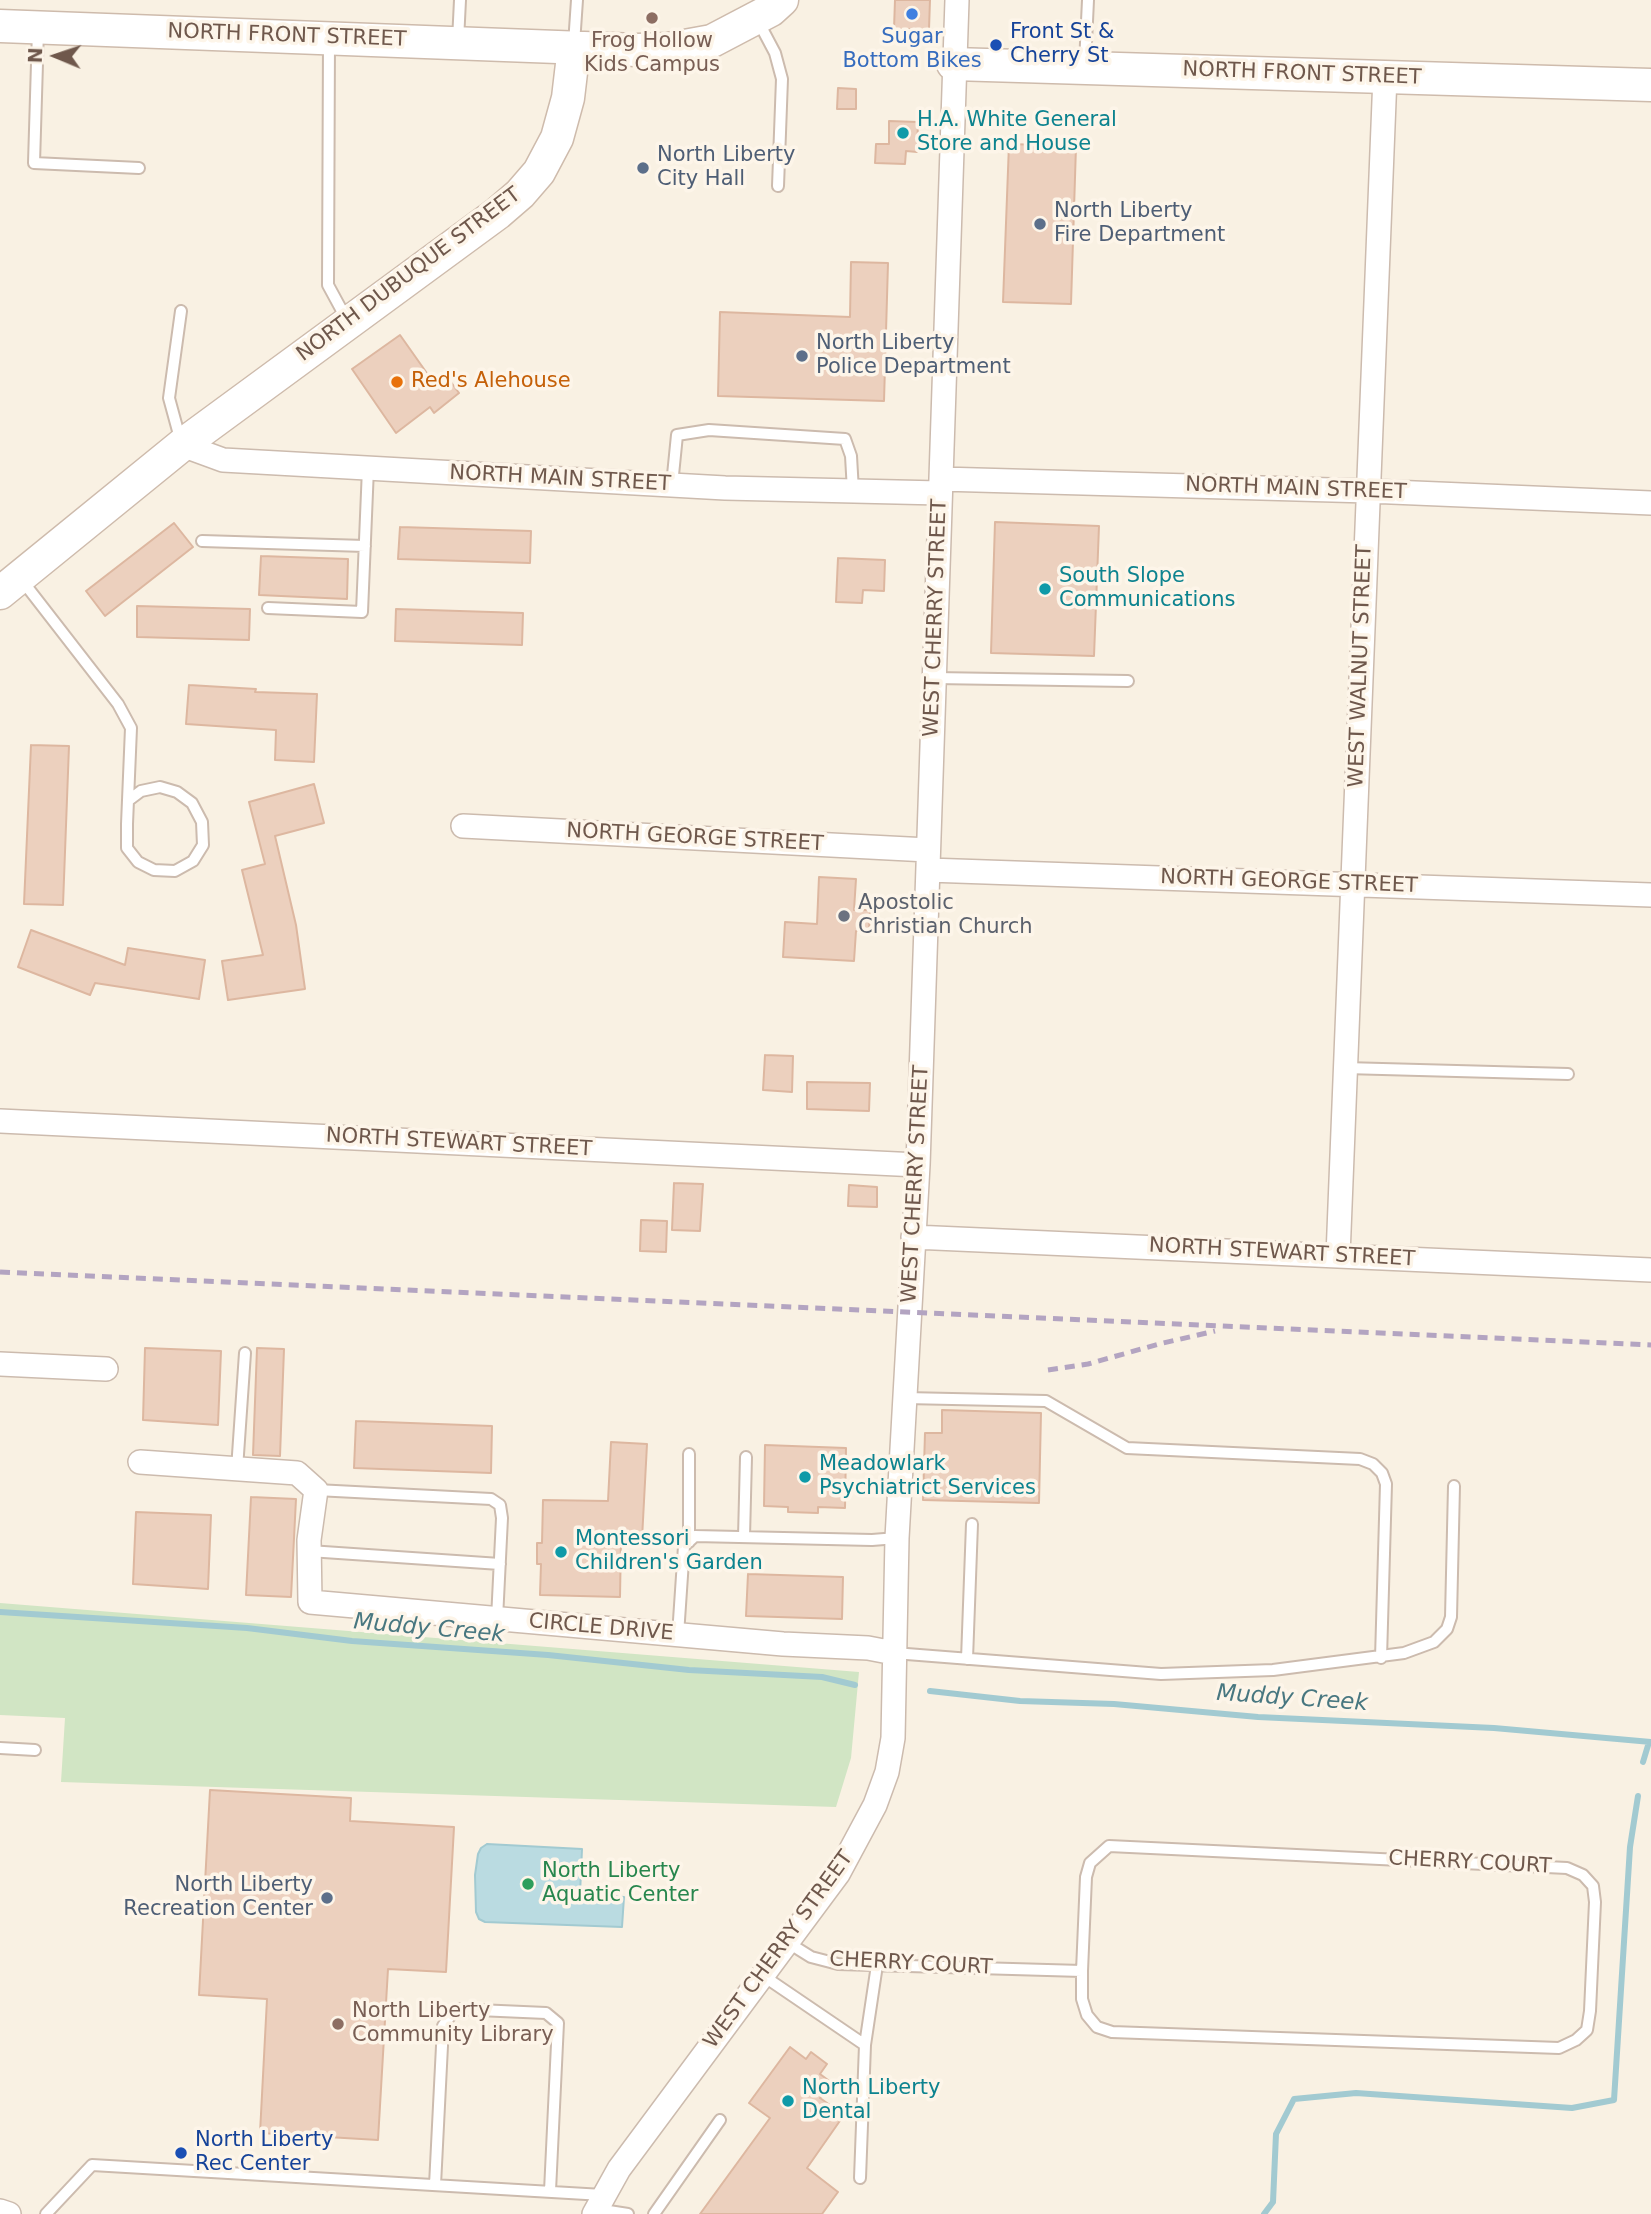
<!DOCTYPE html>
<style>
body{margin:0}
#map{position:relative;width:1651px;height:2214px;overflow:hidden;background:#f9f1e3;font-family:"DejaVu Sans",sans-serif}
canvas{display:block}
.north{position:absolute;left:21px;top:21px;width:70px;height:70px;-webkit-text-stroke:5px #fdf5e9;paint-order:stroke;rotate:272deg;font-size:19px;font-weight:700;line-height:28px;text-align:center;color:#6f584c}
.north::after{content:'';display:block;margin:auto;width:24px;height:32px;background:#6f584c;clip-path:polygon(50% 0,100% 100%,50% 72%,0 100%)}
</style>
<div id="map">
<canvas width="1651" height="2214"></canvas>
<div class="north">N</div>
</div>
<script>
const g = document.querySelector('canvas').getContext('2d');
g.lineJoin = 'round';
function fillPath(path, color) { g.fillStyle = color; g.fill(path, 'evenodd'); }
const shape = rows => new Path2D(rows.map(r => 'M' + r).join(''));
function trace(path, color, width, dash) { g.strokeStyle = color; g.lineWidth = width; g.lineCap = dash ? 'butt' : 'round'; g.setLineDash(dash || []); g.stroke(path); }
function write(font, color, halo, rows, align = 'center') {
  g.font = font + ' "DejaVu Sans",sans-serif'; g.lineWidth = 7; g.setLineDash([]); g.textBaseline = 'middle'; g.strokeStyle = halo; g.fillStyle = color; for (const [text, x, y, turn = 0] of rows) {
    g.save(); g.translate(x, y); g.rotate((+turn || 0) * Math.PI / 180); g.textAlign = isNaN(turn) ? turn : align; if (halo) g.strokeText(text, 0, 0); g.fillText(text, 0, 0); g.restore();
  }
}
fillPath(shape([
 [0,1603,859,1672,851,1758,836,1807,61,1782,65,1718,0,1715]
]), '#d1e5c4');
const water = shape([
 [487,1844,582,1849,580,1894,624,1897,622,1927,485,1922,479,1919,476,1912,475,1875,478,1854,481,1848,487,1844]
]);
fillPath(water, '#badbe1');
trace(water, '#a2cad1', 2);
trace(shape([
 [0,1612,247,1628,352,1641,548,1655,689,1670,822,1677,855,1685],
 [930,1691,1020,1701,1114,1704,1258,1717,1494,1728,1651,1742],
 [1643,1762,1649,1742],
 [1264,2214,1273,2202,1276,2134,1294,2099,1356,2093,1572,2108,1614,2100,1630,1847,1638,1796]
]), '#a2cad1', 6);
const building = shape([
 [895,0,930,0,929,29,894,29,895,0],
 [838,88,856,89,856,109,837,109,838,88],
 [889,121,918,122,917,152,906,151,905,164,875,163,876,144,889,144,889,121],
 [1009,144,1076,146,1071,304,1003,302,1009,144],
 [851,262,888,263,884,401,718,396,720,312,850,317,851,262],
 [400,335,436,386,448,378,459,393,434,413,430,407,396,433,352,369,400,335],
 [995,522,1099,526,1094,656,991,653,995,522],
 [174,523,193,547,105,616,86,591,174,523],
 [400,527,531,531,530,563,398,559,400,527],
 [261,556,348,559,347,599,259,595,261,556],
 [838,558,885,560,884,591,863,590,862,603,836,602,838,558],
 [137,606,250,609,249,640,137,637,137,606],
 [396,609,523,613,522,645,395,641,396,609],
 [189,685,256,689,255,692,317,694,314,762,275,760,276,730,186,724,189,685],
 [31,745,69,746,63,905,24,904,31,745],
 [314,784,324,823,275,836,296,925,305,989,228,1000,222,961,263,955,242,870,265,864,249,802,314,784],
 [819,877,856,879,854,910,870,910,869,931,856,931,854,961,783,957,785,922,817,924,819,877],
 [31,930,125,965,128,948,205,960,199,999,95,983,90,995,18,967,31,930],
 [765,1055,793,1056,792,1092,763,1090,765,1055],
 [807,1082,870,1083,869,1111,807,1109,807,1082],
 [674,1183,703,1184,700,1231,672,1230,674,1183],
 [849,1185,877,1187,877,1207,848,1206,849,1185],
 [641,1220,667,1221,666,1252,640,1251,641,1220],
 [145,1348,221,1351,218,1425,143,1420,145,1348],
 [257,1348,284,1349,280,1456,253,1455,257,1348],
 [942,1410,1041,1413,1039,1503,923,1500,925,1433,942,1433,942,1410],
 [356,1421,492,1426,491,1473,354,1468,356,1421],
 [611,1442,647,1444,642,1539,621,1539,620,1597,540,1595,541,1564,537,1564,537,1543,542,1543,543,1500,608,1501,611,1442],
 [765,1445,846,1448,845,1508,818,1507,818,1513,788,1512,788,1507,764,1506,765,1445],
 [251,1497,296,1499,291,1597,246,1595,251,1497],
 [136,1512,211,1515,208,1589,133,1584,136,1512],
 [748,1574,843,1577,842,1619,746,1616,748,1574],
 [210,1790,351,1798,350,1821,454,1827,446,1972,388,1969,378,2140,260,2133,267,1999,199,1995,210,1790],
 [790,2047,806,2059,811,2052,827,2064,820,2074,832,2083,820,2098,844,2115,807,2168,838,2192,822,2214,700,2214,770,2118,749,2103,790,2047]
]);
fillPath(building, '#ecd0be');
trace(building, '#ddb7a0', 2);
const lane = shape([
 [757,19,775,53,782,79,778,186],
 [38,30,34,163,139,168],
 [329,40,328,285,347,320],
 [458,41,460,0],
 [574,44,577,0],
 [1085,64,1088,0],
 [181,311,169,398,181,442],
 [672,485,677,435,709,430,845,439,851,456,853,491],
 [202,541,365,546],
 [21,579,118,704,131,728,127,824,127,848,138,862,154,870,175,871,193,861,203,845,202,822,192,803,177,792,160,787,141,791,129,800],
 [268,608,362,612,368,468],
 [934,678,1128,681],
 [1345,1068,1568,1074],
 [905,1398,1046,1401,1127,1448,1360,1459,1373,1464,1382,1473,1386,1484,1381,1658],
 [237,1469,245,1353],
 [316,1490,491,1499,500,1505,502,1518,497,1619],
 [744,1537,746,1457],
 [689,1542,689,1454],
 [309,1551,500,1564],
 [678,1635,684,1546,695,1536,872,1540,897,1538],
 [894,1653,1161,1674,1273,1670,1404,1653,1434,1642,1447,1629,1451,1617,1454,1486],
 [967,1659,972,1524],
 [0,1748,35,1750],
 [787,1942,811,1957,838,1964,1082,1971,1082,1999,1087,2015,1097,2027,1112,2032,1559,2048,1576,2040,1587,2030,1590,2011,1595,1902,1593,1886,1583,1875,1567,1868,1109,1846,1090,1863,1086,1877,1082,1971],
 [762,1975,865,2045,860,2178],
 [865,2045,877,1965],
 [435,2185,443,2026,455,2009,546,2013,558,2023,550,2191],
 [596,2209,628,2214],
 [46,2214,92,2165,603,2195],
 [654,2214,720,2120]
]);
const street = shape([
 [182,445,223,460,725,488,940,493],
 [941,479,1368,491,1651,503],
 [463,826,928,850],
 [928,870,1651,895],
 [0,1121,918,1165],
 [913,1237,1651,1270],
 [1338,1256,1385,76],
 [0,1364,106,1369],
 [140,1462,297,1473,316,1490,309,1540,310,1602,783,1644,868,1648,894,1653],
 [0,2211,9,2214],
 [594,2214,619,2169,838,1874,875,1805,887,1772,893,1738,897,1538,918,1165,957,0]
]);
const secondary = shape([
 [0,26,637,50,668,49,712,41,771,10,782,0],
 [953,64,1651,85],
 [0,593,182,445,498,213,520,194,539,172,557,138,568,98,574,47]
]);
trace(lane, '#ccbbae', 14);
trace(street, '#ccbbae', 26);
trace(secondary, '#cebbac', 35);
trace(lane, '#fff', 10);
trace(street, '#fff', 23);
trace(secondary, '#fff', 32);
trace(shape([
 [0,1272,1651,1345],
 [1048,1370,1088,1364,1159,1344,1215,1331]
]), '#b3a4c1', 5, [10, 7]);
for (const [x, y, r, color] of [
 [912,14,7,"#3f7fe0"],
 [652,18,7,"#8d6e63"],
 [996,45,7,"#1a4fb4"],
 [903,133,7,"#0f9aa8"],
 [643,168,7,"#5c6f8a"],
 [1040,224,7,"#5c6f8a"],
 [802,356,7,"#5c6f8a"],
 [397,382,7,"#e8710a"],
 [1045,589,7,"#0f9aa8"],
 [844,916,7,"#6b7280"],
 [805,1477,7,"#0f9aa8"],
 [561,1552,7,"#0f9aa8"],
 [528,1884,7,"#2e9e5b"],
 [327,1898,7,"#5c6f8a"],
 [338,2024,7,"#8d6e63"],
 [788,2101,7,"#0f9aa8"],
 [181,2153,7,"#1a4fb4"]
]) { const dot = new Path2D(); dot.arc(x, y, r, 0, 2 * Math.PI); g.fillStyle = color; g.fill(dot); trace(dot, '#fdf5e9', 2.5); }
write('21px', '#164399', '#fdf5e9', [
 ["Front St &",1010,33],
 ["Cherry St",1010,57],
 ["North Liberty",195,2141],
 ["Rec Center",195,2165]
], 'left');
write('21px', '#6f584c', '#fdf5e9', [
 ["NORTH FRONT STREET",287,36,2],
 ["NORTH FRONT STREET",1302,74,2],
 ["NORTH DUBUQUE STREET",409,275,-37],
 ["NORTH MAIN STREET",560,479,3],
 ["NORTH MAIN STREET",1296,489,2],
 ["WEST CHERRY STREET",936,618,-88],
 ["WEST WALNUT STREET",1361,666,-88],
 ["NORTH GEORGE STREET",695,838,3],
 ["NORTH GEORGE STREET",1289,882,2],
 ["NORTH STEWART STREET",459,1143,3],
 ["WEST CHERRY STREET",916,1184,-87],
 ["NORTH STEWART STREET",1282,1253,3],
 ["CIRCLE DRIVE",601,1628,5],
 ["CHERRY COURT",1470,1863,3],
 ["WEST CHERRY STREET",779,1950,-54],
 ["CHERRY COURT",911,1964,3]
]);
write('21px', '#366cbe', '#fdf5e9', [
 ["Sugar",912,38],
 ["Bottom Bikes",912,62]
]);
write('21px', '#785e54', '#fdf5e9', [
 ["Frog Hollow",652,42],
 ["Kids Campus",652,66],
 ["North Liberty",352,2012,"left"],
 ["Community Library",352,2036,"left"]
]);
write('21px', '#0d838f', '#fdf5e9', [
 ["H.A. White General",917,121],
 ["Store and House",917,145],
 ["South Slope",1059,577],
 ["Communications",1059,601],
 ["Meadowlark",819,1465],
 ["Psychiatrict Services",819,1489],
 ["Montessori",575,1540],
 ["Children's Garden",575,1564],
 ["North Liberty",802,2089],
 ["Dental",802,2113]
], 'left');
write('21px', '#4e5e75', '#fdf5e9', [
 ["North Liberty",657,156],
 ["City Hall",657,180],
 ["North Liberty",1054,212],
 ["Fire Department",1054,236],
 ["North Liberty",816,344],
 ["Police Department",816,368],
 ["North Liberty",313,1886,"right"],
 ["Recreation Center",313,1910,"right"]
], 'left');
write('21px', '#c56008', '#fdf5e9', [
 ["Red's Alehouse",411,382]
], 'left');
write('21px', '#5b616d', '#fdf5e9', [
 ["Apostolic",858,904],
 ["Christian Church",858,928]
], 'left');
write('21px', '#27864d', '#fdf5e9', [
 ["North Liberty",542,1872],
 ["Aquatic Center",542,1896]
], 'left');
write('italic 23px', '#487780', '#fdf5e9', [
 ["Muddy Creek",429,1629,5],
 ["Muddy Creek",1292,1699,4]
]);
</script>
